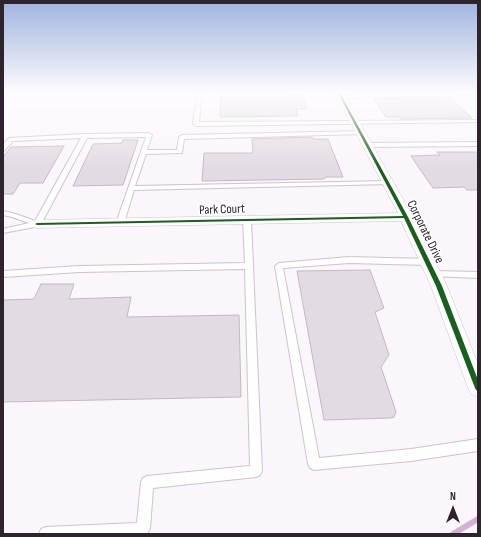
<!DOCTYPE html>
<style>
body{margin:0}
#map{position:relative;width:481px;height:537px;overflow:hidden;background:#fbf6fb;font-family:"Sofia Sans Condensed",sans-serif}
canvas{display:block}
.frame{position:absolute;inset:0;border:4px solid #2d242d;pointer-events:none}
.north{position:absolute;left:433px;top:489px;width:40px;height:40px;-webkit-text-stroke:3px #fff;paint-order:stroke;rotate:0deg;font-size:11px;font-weight:700;line-height:16px;text-align:center;color:#2d242d}
.north::after{content:'';display:block;margin:auto;width:14px;height:18px;background:#2d242d;clip-path:polygon(50% 0,100% 100%,50% 72%,0 100%)}
</style>
<div id="map">
<canvas width="481" height="537"></canvas>
<div class="frame"></div>
<div class="north">N</div>
</div>
<script>
const g = document.querySelector('canvas').getContext('2d');
g.lineJoin = 'round';
const shape = rows => new Path2D(rows.map(r => 'M' + r).join(''));
function trace(path, color, width, dash) { g.strokeStyle = color; g.lineWidth = width; g.lineCap = dash ? 'butt' : 'round'; g.setLineDash(dash || []); g.stroke(path); }
function fillPath(path, color) { g.fillStyle = color; g.fill(path, 'evenodd'); }
function write(font, color, halo, rows, align = 'center') {
  g.font = font + ' "Sofia Sans Condensed",sans-serif'; g.lineWidth = 3; g.setLineDash([]); g.textBaseline = 'middle'; g.strokeStyle = halo; g.fillStyle = color; for (const [text, x, y, turn = 0] of rows) {
    g.save(); g.translate(x, y); g.rotate((+turn || 0) * Math.PI / 180); g.textAlign = isNaN(turn) ? turn : align; if (halo) g.strokeText(text, 0, 0); g.fillText(text, 0, 0); g.restore();
  }
}
trace(shape([
 [453,534,478,519]
]), '#d2b1d2', 6);
const building = shape([
 [221,93,291,93,292,95,302,95,307,109,296,109,298,116,220,117,221,93],
 [450,97,472,118,401,119,400,117,386,117,374,99,450,97],
 [311,137,314,139,328,139,343,177,326,177,324,179,202,181,204,153,253,153,252,139,311,137],
 [123,140,138,140,123,185,73,186,93,144,122,143,123,140],
 [64,146,43,183,20,183,13,194,3,194,3,157,11,147,64,146],
 [437,152,478,152,478,190,467,190,464,187,433,188,411,156,440,155,437,152],
 [370,270,384,308,375,312,389,355,381,367,396,412,394,417,391,418,324,420,297,271,370,270],
 [41,284,74,284,69,299,131,297,127,317,239,315,241,397,3,402,3,300,34,299,41,284]
]);
fillPath(building, '#e3dbe3');
trace(building, '#c0bac0', 1);
const lane = shape([
 [198,93,202,93,199,122,478,120,478,122,196,126,193,124,198,93],
 [471,93,478,99,478,102,469,95,341,98,339,97,341,96,471,93],
 [361,131,364,133,363,134,184,139,182,153,146,154,135,186,388,181,391,183,390,184,134,190,124,223,120,225,116,223,146,137,87,138,40,226,3,233,3,229,29,223,12,217,3,215,3,211,16,214,35,221,81,138,13,141,5,150,3,151,3,145,9,138,85,134,149,133,152,135,147,150,177,150,179,137,182,135,361,131],
 [478,142,478,146,367,147,364,145,367,143,478,142],
 [245,218,249,218,251,220,262,471,260,475,256,477,153,488,150,529,147,534,39,534,41,529,46,527,137,523,141,482,143,478,147,476,250,466,245,269,79,272,3,277,3,271,79,266,245,263,243,220,245,218],
 [349,257,428,259,432,262,428,265,349,263,283,268,319,458,411,449,478,439,478,451,411,461,314,470,310,468,308,464,275,266,279,263,349,257],
 [434,271,478,272,478,278,431,276,430,274,431,272,434,271]
]);
const street = shape([
 [335,93,343,93,413,217,447,286,478,364,478,397,471,394,468,388,431,286,401,221,37,228,32,227,30,224,32,221,37,220,398,213,335,93]
]);
trace(lane, '#cbc4cb', 2);
trace(street, '#cbc4cb', 1);
fillPath(lane, '#fefefe');
fillPath(street, '#fefefe');
fillPath(shape([
 [338,93,340,93,408,217,442,286,478,380,478,391,476,390,475,388,436,286,404,218,37,225,35,224,37,223,403,216,338,93]
]), '#1b5e20');
const sky = g.createLinearGradient(0, 0, 0, 168);
sky.addColorStop(0, '#9fb3df');
sky.addColorStop(0.55, '#fdfbfd');
sky.addColorStop(1, '#fdfbfd00');
g.fillStyle = sky;
g.fillRect(0, 0, 481, 168);
write('13px', '#2d242d', '#fff', [
 ["Park Court",222,210,-2],
 ["Corporate Drive",425,232,64]
]);
</script>
